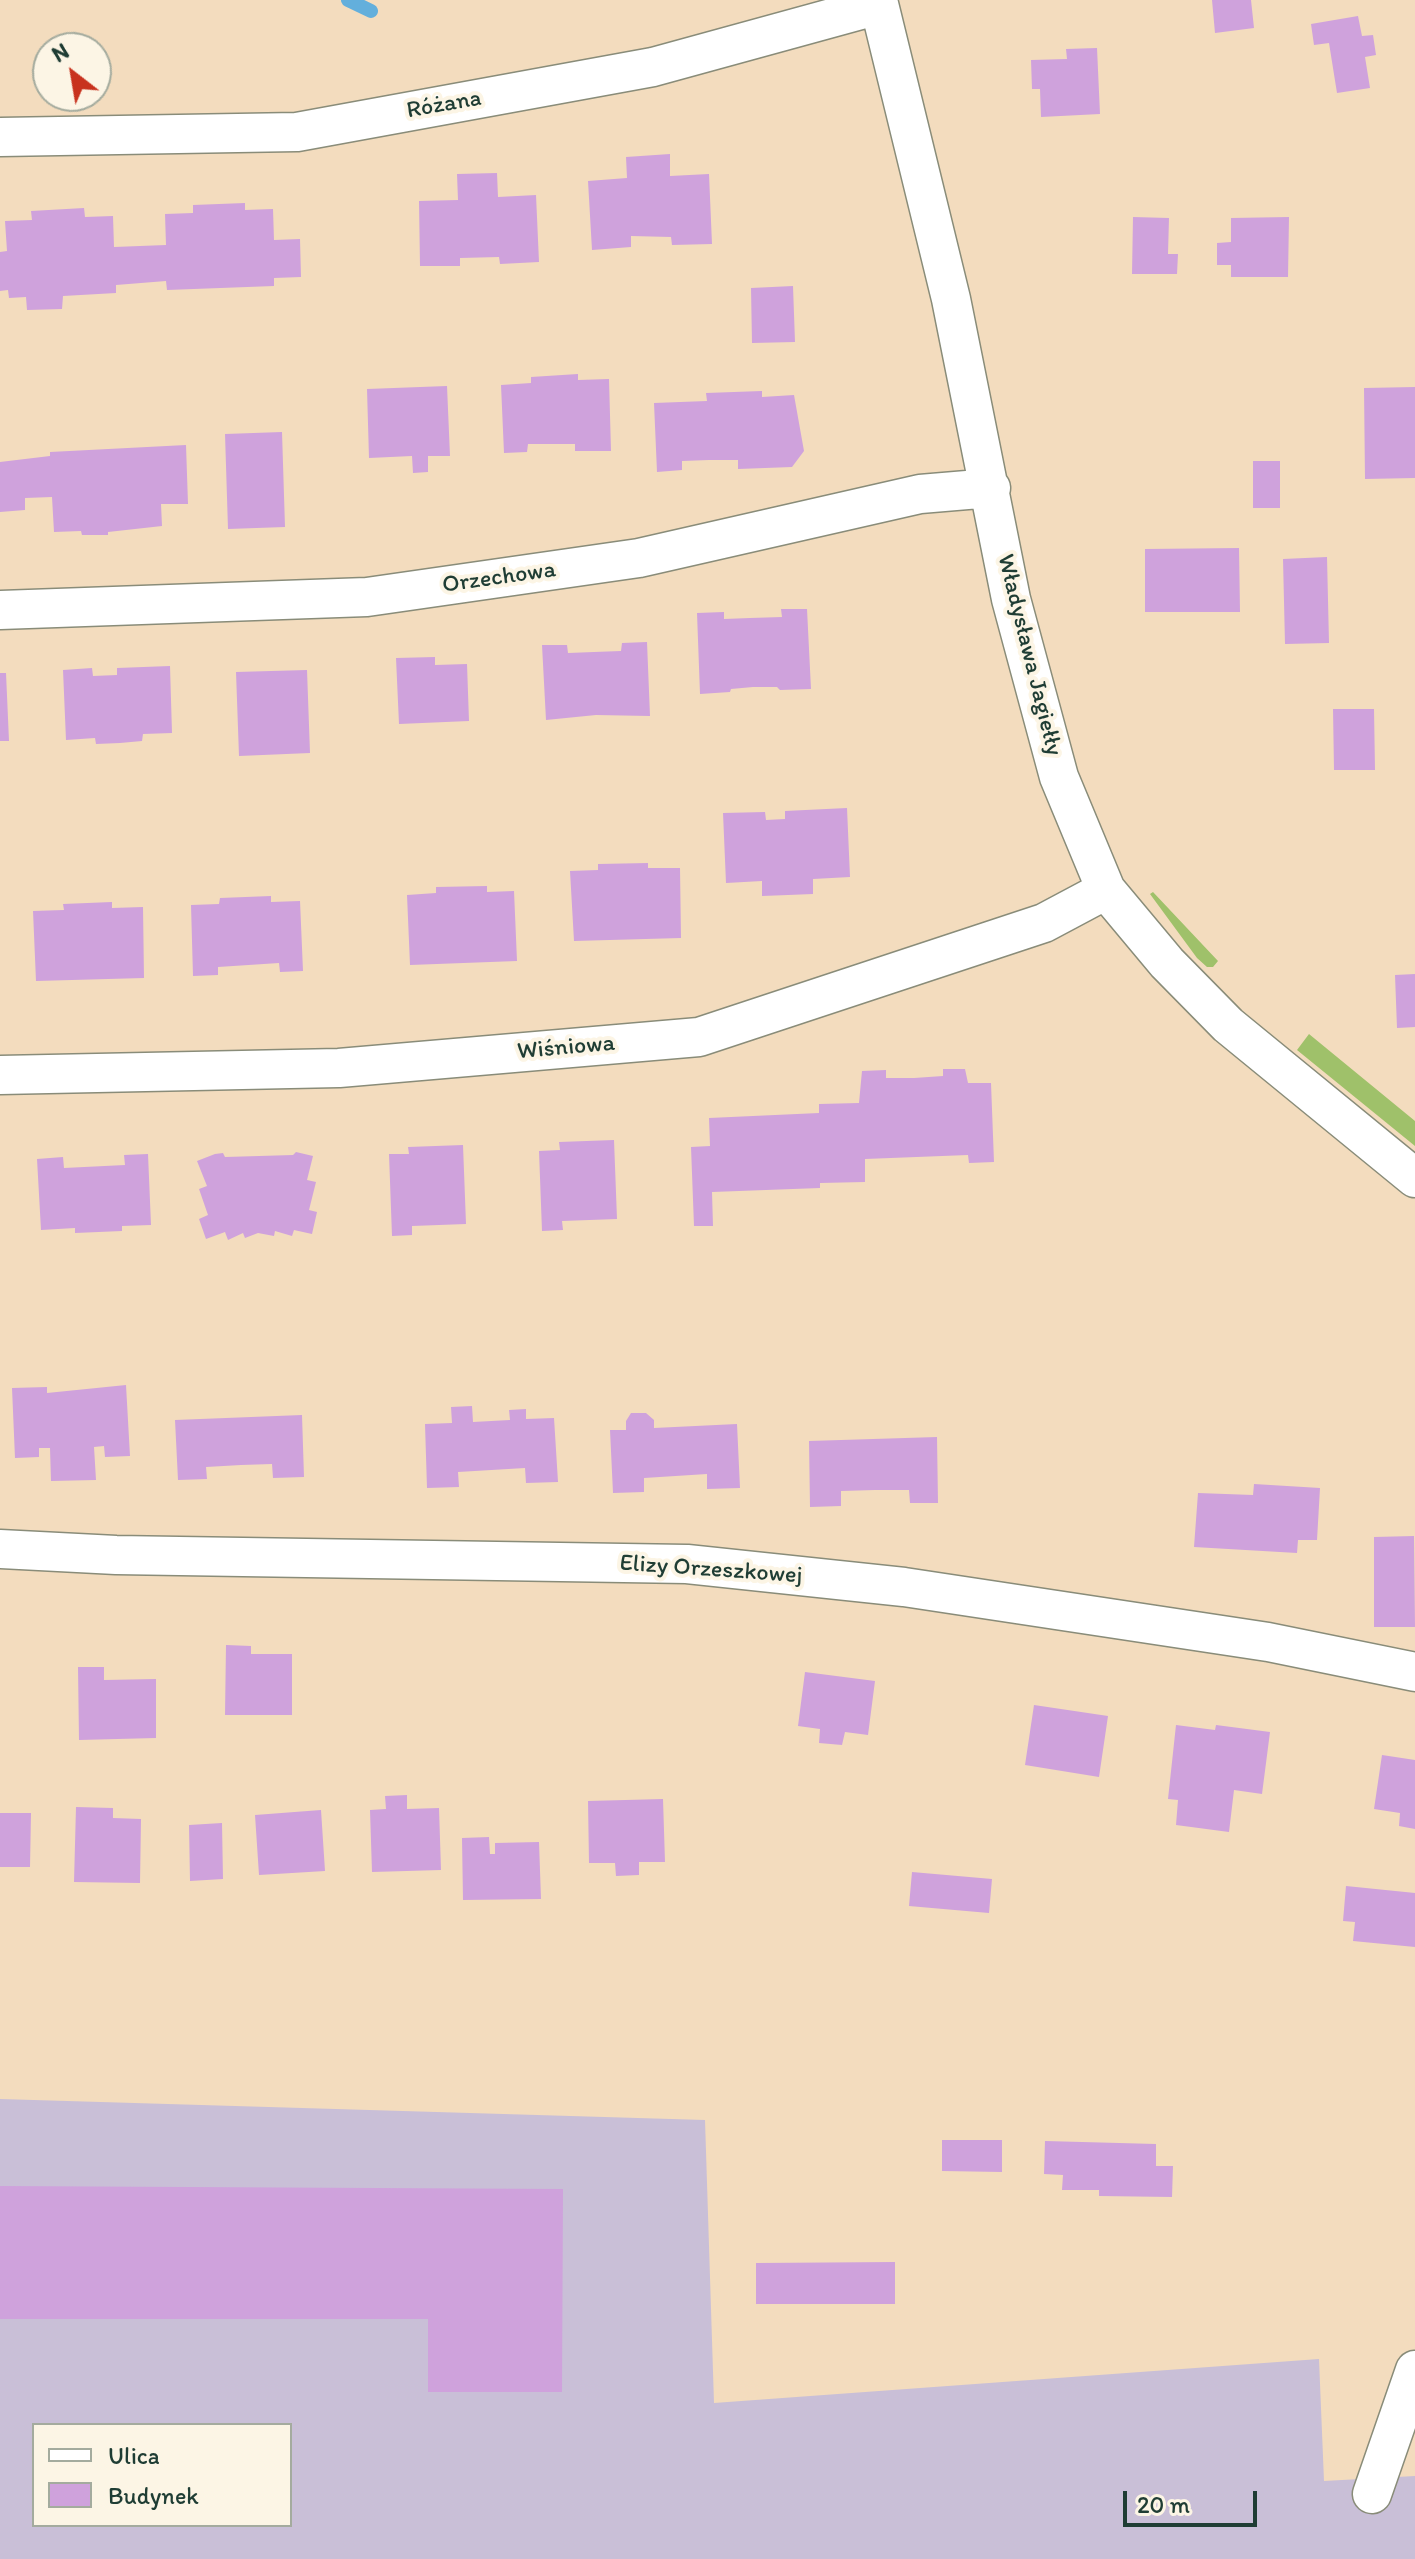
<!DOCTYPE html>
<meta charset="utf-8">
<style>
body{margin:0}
#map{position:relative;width:1415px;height:2559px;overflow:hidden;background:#f3dcbe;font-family:Itim,sans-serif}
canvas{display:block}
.legend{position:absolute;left:32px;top:2423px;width:260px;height:104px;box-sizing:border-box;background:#fcf5e5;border:2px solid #a4ab9e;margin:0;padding:10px 14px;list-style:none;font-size:24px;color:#1f3d34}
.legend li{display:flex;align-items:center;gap:16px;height:40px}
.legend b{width:40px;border:2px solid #a4ab9e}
.north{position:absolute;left:32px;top:32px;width:80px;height:80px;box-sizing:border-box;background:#fcf5e5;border:2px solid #a4ab9e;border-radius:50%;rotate:329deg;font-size:22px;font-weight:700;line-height:32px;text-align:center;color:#1f3d34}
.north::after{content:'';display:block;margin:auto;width:28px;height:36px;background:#c8321e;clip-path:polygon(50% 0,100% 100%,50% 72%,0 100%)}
.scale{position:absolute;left:1123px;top:2491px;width:134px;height:36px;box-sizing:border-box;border:4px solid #1f3d34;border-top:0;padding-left:10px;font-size:24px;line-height:28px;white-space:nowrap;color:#1f3d34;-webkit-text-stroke:6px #fcf5e5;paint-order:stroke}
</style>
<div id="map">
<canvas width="1415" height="2559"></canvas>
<ul class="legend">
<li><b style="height:10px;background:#fff"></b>Ulica</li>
<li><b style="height:22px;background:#cfa2dc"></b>Budynek</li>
</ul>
<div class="north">N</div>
<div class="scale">20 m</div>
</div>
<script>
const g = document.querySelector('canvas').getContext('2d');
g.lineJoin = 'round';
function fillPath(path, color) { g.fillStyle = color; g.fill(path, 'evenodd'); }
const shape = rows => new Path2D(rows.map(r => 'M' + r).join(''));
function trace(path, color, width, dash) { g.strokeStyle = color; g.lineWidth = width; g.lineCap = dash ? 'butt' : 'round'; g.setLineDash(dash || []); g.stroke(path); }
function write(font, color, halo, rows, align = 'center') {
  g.font = font + ' Itim,sans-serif'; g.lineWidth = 8; g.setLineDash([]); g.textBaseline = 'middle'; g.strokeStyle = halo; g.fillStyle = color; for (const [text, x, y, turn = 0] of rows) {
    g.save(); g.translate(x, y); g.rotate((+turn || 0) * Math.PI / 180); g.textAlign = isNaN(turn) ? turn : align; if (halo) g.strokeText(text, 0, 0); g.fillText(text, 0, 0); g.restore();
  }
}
fillPath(shape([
 [0,2099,705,2120,714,2403,1319,2359,1324,2481,1415,2476,1415,2559,0,2559],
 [34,2425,290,2425,290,2525,34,2525]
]), '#c9bfd7');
fillPath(shape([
 [1153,892,1218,961,1213,967,1207,967,1197,958,1150,894],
 [1309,1034,1415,1121,1415,1146,1297,1050]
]), '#9fc16a');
trace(shape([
 [348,0,371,11]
]), '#63afdc', 14);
fillPath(shape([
 [1212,0,1251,0,1254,28,1215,33],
 [1358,16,1362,36,1373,35,1376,55,1365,57,1370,88,1337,93,1329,43,1314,45,1311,24],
 [1097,48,1100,114,1041,117,1040,89,1032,89,1031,60,1067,59,1066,49],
 [670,154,670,176,709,174,712,244,672,245,671,237,631,236,631,247,592,250,588,181,627,178,626,157],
 [497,173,498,197,536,195,539,262,500,264,499,257,460,258,460,266,420,266,419,201,458,200,457,174],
 [245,203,245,210,273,209,274,240,300,239,301,277,274,278,274,286,167,290,166,281,116,285,116,293,63,296,62,309,27,310,26,297,9,298,8,290,0,291,0,252,7,251,5,221,32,220,31,211,84,208,85,217,113,216,114,247,166,245,165,214,193,213,193,205],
 [1133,217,1169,218,1168,254,1178,254,1177,274,1132,274],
 [1289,217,1288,277,1231,277,1231,265,1217,265,1217,243,1231,242,1231,218],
 [793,286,795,342,752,343,751,288],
 [578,374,578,380,609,379,611,451,575,451,575,444,528,444,527,452,504,453,501,385,531,383,531,377],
 [447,386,450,456,428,456,428,472,413,473,412,456,369,458,367,389],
 [1415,387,1415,478,1365,479,1364,388],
 [762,391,762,397,794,395,804,451,792,467,738,469,738,460,709,460,682,461,682,470,657,472,654,403,707,401,706,393],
 [282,432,285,527,228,529,225,434],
 [186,445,188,504,161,504,162,526,108,532,108,535,82,535,81,531,54,532,52,497,25,498,25,510,0,512,0,462,50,456,50,452],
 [1253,461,1280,461,1280,508,1253,508],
 [1239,548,1240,612,1145,612,1145,549],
 [1327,557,1329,643,1285,644,1283,559],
 [781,609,807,609,811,689,780,690,777,687,753,687,731,689,730,692,700,694,697,613,724,612,724,619,750,618,782,617],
 [647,642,650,716,596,715,546,720,542,645,567,645,568,653,594,652,621,651,622,643],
 [435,657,435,665,467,664,469,721,399,724,396,658],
 [170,666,172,733,143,734,142,741,120,743,96,744,95,738,66,740,63,670,92,668,93,676,117,675,117,668],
 [307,670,310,753,239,756,236,672],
 [0,673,6,673,9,741,0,741],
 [1333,709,1374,709,1375,770,1334,770],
 [847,808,850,877,813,879,813,894,788,895,762,896,762,881,726,883,723,813,765,812,766,820,785,819,785,811],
 [648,863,648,868,680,868,681,938,574,941,570,871,598,870,598,864],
 [487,886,487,892,514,891,517,961,410,965,407,895,436,893,436,887],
 [271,896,271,902,300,901,303,971,280,972,279,963,218,967,218,975,193,976,191,905,219,904,220,898],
 [112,902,112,908,143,907,144,978,36,981,33,911,64,910,63,904],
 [1415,974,1415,1027,1397,1028,1395,975],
 [943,1069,965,1069,968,1083,991,1083,994,1162,969,1163,968,1155,865,1159,865,1182,820,1183,820,1188,712,1192,713,1226,694,1226,691,1147,710,1146,709,1118,819,1113,819,1104,859,1103,862,1071,886,1070,886,1078,914,1078,943,1076],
 [614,1140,617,1219,562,1221,563,1230,542,1231,539,1151,560,1150,559,1142],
 [463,1145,466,1224,412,1226,412,1235,392,1236,389,1154,409,1154,408,1147],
 [296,1152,313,1156,307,1180,316,1182,309,1210,317,1212,312,1234,294,1230,292,1236,275,1231,274,1236,258,1233,245,1238,243,1233,228,1240,225,1232,206,1239,199,1219,208,1215,199,1189,207,1186,197,1161,215,1154,223,1153,225,1157,293,1155],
 [148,1154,151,1225,122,1226,122,1231,75,1233,75,1228,41,1230,37,1159,63,1157,64,1168,125,1165,124,1155],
 [126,1385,130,1456,105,1457,104,1446,94,1447,96,1480,51,1481,50,1448,39,1448,39,1457,15,1458,12,1388,47,1387,47,1393],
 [472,1406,473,1422,510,1420,509,1410,526,1409,526,1419,554,1418,558,1482,526,1483,525,1468,458,1472,459,1487,427,1488,425,1424,452,1423,451,1407],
 [631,1413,646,1413,654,1420,654,1428,737,1424,740,1488,707,1489,707,1474,644,1478,644,1492,613,1493,610,1430,626,1430,626,1421],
 [302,1415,304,1477,273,1478,272,1464,241,1465,206,1467,207,1479,178,1480,175,1420],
 [937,1437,938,1503,910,1503,909,1490,875,1490,841,1491,841,1506,810,1507,809,1441],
 [1254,1484,1320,1488,1317,1540,1298,1540,1297,1553,1194,1547,1198,1493,1253,1495],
 [1414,1536,1415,1627,1374,1627,1374,1537],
 [226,1645,251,1646,251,1654,292,1654,292,1715,225,1715],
 [78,1667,104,1667,104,1680,156,1679,156,1738,79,1740],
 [805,1672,875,1681,868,1735,845,1732,842,1745,819,1743,820,1729,798,1726],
 [1034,1705,1108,1716,1099,1777,1025,1765],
 [1176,1725,1215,1730,1216,1725,1270,1732,1262,1794,1234,1790,1229,1832,1176,1825,1178,1800,1168,1799],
 [1382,1755,1415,1760,1415,1829,1399,1826,1400,1813,1374,1809],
 [407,1795,407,1809,439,1808,441,1870,372,1872,370,1810,386,1809,385,1796],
 [663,1799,665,1862,639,1862,639,1875,616,1876,615,1863,589,1863,588,1801],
 [76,1807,113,1808,113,1818,141,1819,140,1883,74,1882],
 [321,1810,325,1871,259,1875,255,1815],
 [0,1813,31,1813,30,1867,0,1867],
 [222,1823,223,1879,190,1881,189,1825],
 [489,1837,490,1854,495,1854,495,1843,539,1842,541,1899,463,1900,462,1838],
 [912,1872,992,1879,989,1913,909,1906],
 [1346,1886,1415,1893,1415,1947,1353,1941,1355,1922,1343,1921],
 [942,2140,1002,2140,1002,2172,942,2171],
 [1045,2141,1156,2144,1156,2166,1173,2166,1172,2197,1099,2196,1099,2190,1062,2190,1063,2175,1044,2174],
 [0,2186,563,2189,562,2392,428,2392,428,2319,0,2319],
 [895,2262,895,2304,756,2304,756,2263]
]), '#cfa2dc');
const street = shape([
 [878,0,951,299,1011,599,1059,777,1106,890,1167,963,1228,1025,1415,1178],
 [0,137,297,132,653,67,879,5],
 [0,610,367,597,639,558,920,494,991,488],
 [0,1075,339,1068,699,1037,1044,923,1106,890],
 [0,1549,116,1555,687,1564,904,1587,1268,1642,1415,1672],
 [1372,2494,1415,2370]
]);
trace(street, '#898c79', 41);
trace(street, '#fff', 38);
write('24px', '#1f3d34', '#fcf5e5', [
 ["Różana",444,105,-10],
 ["Orzechowa",499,578,-8],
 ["Władysława Jagiełły",1029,655,76],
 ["Wiśniowa",566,1048,-5],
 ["Elizy Orzeszkowej",711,1570,4]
]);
</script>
